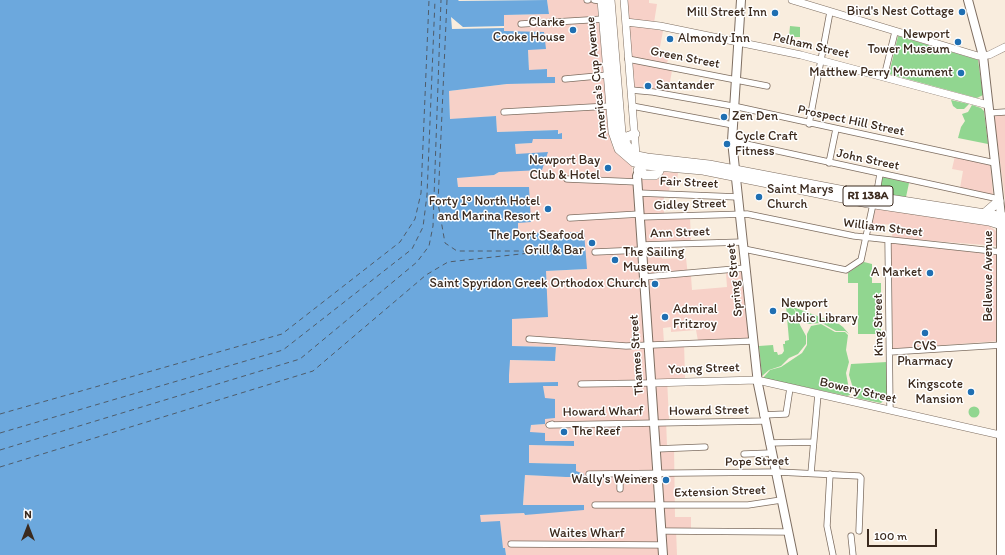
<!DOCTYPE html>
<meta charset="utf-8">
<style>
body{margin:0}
#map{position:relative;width:1005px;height:555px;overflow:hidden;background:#f9edde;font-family:Itim,sans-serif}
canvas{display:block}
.north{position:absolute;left:8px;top:507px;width:40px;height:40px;-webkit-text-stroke:3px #fff;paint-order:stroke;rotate:0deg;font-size:11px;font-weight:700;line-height:16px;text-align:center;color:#3b2a1e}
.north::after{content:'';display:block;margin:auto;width:14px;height:18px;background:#3b2a1e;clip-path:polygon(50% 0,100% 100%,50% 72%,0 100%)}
.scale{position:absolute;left:867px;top:529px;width:70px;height:18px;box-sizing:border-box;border:2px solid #3b2a1e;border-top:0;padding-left:5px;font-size:12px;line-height:14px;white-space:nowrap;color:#3b2a1e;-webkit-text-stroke:3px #fff;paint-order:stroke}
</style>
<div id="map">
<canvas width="1005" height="555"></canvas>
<div class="north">N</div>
<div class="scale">100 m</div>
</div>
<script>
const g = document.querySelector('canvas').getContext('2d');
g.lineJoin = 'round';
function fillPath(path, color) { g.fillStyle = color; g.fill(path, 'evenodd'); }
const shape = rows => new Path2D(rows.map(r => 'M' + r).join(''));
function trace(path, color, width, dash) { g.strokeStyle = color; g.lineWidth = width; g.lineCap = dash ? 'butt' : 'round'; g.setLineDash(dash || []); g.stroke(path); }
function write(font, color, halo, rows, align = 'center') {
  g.font = font + ' Itim,sans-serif'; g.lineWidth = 3; g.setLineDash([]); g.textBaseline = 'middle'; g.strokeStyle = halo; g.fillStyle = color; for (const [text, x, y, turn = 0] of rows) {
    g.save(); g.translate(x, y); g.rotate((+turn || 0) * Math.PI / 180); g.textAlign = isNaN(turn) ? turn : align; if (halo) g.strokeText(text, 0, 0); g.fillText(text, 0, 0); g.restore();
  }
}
fillPath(shape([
 [547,0,597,0,609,135,613,148,621,157,632,166,633,178,661,179,663,172,678,173,677,180,670,180,669,195,664,195,664,218,690,217,691,241,662,242,662,259,686,258,688,276,691,276,692,290,727,287,726,273,743,272,750,340,698,341,696,330,671,332,671,327,663,328,664,343,684,342,685,378,667,379,669,419,666,419,667,446,674,446,675,517,691,517,691,528,676,529,677,555,506,555,505,548,503,548,480,522,480,515,524,513,525,515,584,505,523,505,525,475,583,477,576,471,575,464,529,463,529,445,574,446,574,441,544,441,530,432,531,425,545,424,543,386,557,386,509,383,509,360,555,361,556,347,511,346,512,318,546,271,586,269,531,233,518,233,518,222,530,222,496,187,458,188,457,177,494,175,499,172,516,155,515,144,532,143,532,139,562,139,557,130,497,132,496,116,450,120,449,91,507,84,555,83,547,77,546,69,529,71,528,50,504,31,504,15,549,14],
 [626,0,649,0,649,3,657,4,653,29,663,31,659,52,669,54,667,64,673,65,668,93,634,88],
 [1005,114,1005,200,994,115],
 [955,156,990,163,993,195,960,188,963,171,952,169],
 [876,207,988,225,996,231,998,236,999,246,892,238,893,225,883,224,882,231,870,230],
 [890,242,997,255,999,341,893,349]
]), '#f7d1c8');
fillPath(shape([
 [790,26,800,27,800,37,789,37],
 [898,36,978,60,983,95,977,98,889,74],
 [951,100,969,104,964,109,957,109,953,106],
 [972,105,981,108,984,111,988,144,958,138,961,127,965,121,962,114,968,112],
 [882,177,909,183,906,197,879,193],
 [864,262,872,264,872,283,881,283,881,334,858,334,858,283,848,283,848,273],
 [786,306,793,308,797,314,800,325,806,336,806,344,798,354,789,358,781,366,769,370,762,376,759,346,773,345,774,352,777,352,778,355,782,354,784,351,783,344,785,344,785,341,789,340],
 [793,307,839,324,843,327,849,334,845,331,836,331,822,323,808,324,801,319],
 [821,324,835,332,845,332,848,335,846,350,849,362,846,373,850,395,847,396,763,378,770,370,781,367,802,353,807,345,807,334,811,326],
 [887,362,888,397,881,403,856,398,849,375,851,364],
 '968.5 412a5.5 5.5 0 1 1 11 0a5.5 5.5 0 1 1-11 0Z'
]), '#91d690');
fillPath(shape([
 [0,0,458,0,459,1,547,0,549,14,504,15,504,31,544,32,546,49,528,50,529,70,547,69,547,77,555,77,555,83,507,84,449,91,450,119,496,116,497,132,558,130,558,134,562,133,562,139,533,139,532,143,515,144,516,154,548,152,542,170,499,172,494,175,457,178,458,187,529,187,531,222,518,223,518,233,584,232,587,269,546,271,548,317,512,319,512,346,556,347,555,361,510,360,509,375,509,383,558,382,558,386,543,386,545,398,555,399,555,418,545,419,545,424,531,425,530,432,545,433,545,441,574,441,574,446,529,445,529,463,576,464,576,471,584,474,583,477,566,477,525,475,523,505,584,505,584,510,525,515,524,513,480,515,481,522,500,521,503,548,505,548,506,555,0,555]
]), '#6ca8dd');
fillPath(shape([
 [451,17,463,27,504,26,504,28,452,29]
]), '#f9edde');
trace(shape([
 [447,0,438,203,445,243,457,251,541,251],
 [0,414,282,334,400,242,415,219,421,193,429,0],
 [0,433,283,350,412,249,423,227,427,195,435,0],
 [0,450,300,359,417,262,429,246,433,226,441,0],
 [0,467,313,371,426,275,448,262,548,251]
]), '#4f5c6a', 1, [5, 4]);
const minor = shape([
 [587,0,588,0],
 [594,0,603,1],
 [521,24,604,19],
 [628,59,767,86],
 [884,77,895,32],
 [565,79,608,75],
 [631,90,653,92,738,107,995,163],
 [632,106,733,125],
 [504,112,610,106],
 [989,113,1005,112],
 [809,124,830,12],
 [732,141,999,199],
 [829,163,836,129],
 [567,179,638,182],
 [638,193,738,197],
 [876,197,880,174],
 [640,217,747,214,854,236,1002,252],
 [570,218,640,214],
 [888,240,890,410],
 [642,245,743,242],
 [744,249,846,270,861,260,873,204],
 [595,252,642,250],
 [644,277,746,268],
 [529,339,626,346,753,341],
 [890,352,1002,345],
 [581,384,651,383],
 [763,415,786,414,790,388],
 [552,424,549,425,765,421],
 [769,443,813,442],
 [656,449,705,447],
 [744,454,771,453],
 [811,473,818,394],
 [589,474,778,472,859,476,861,478,859,531],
 [620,474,620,489],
 [830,474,827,526,833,555],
 [595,505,748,505,781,500],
 [662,531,788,532],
 [851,536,853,555],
 [511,544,662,545]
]);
const tertiary = shape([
 [624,0,636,155],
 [792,0,978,56,989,55,1005,47],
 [626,22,660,26,801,55,988,105],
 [651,383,757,380,1005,436]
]);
const secondary = shape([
 [741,0,732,141,758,384,793,555],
 [968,0,983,56,1001,216,1001,555],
 [641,165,637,176,663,555]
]);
const primary = shape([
 [602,0,613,132,619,149,634,162,645,165,703,170,868,203,989,221,1005,226],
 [610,0,621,133,627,146,637,156,647,158,709,165,876,197,1005,217],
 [617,136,627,137,635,134],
 [638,170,645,175,655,175,659,171,660,162],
 [984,214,999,201]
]);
trace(minor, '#7e6e61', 7);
trace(tertiary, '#7e6e61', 8);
trace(secondary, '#7e6e61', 10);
trace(primary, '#7e6e61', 10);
trace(minor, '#fff', 5.5);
trace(tertiary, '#fff', 7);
trace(secondary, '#fff', 8);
trace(primary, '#fff', 9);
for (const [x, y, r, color] of [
 [962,12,4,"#1f6fb2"],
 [775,13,4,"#1f6fb2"],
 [573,30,4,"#1f6fb2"],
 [670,39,4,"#1f6fb2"],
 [958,42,4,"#1f6fb2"],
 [961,73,4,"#1f6fb2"],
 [648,86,4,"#1f6fb2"],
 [724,117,4,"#1f6fb2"],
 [727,144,4,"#1f6fb2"],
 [608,168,4,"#1f6fb2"],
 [759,197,4,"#1f6fb2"],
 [548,209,4,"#1f6fb2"],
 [592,243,4,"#1f6fb2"],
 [615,260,4,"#1f6fb2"],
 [930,273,4,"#1f6fb2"],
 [655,284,4,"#1f6fb2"],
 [773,311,4,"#1f6fb2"],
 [665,317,4,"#1f6fb2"],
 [925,333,4,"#1f6fb2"],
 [971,392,4,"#1f6fb2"],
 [564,432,4,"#1f6fb2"],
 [666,480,4,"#1f6fb2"]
]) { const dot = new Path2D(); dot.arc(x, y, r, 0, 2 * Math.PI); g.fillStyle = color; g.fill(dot); trace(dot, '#fff', 1.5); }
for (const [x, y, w] of [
 [868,196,50]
]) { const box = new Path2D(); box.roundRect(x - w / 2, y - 10, w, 20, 3); g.fillStyle = '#fff'; g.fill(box); trace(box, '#3b2a1e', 1); }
write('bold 12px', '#3b2a1e', null, [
 ["RI 138A",868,196]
]);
write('13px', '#3b2a1e', '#fff', [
 ["Bird's Nest Cottage",954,12],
 ["Mill Street Inn",767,13],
 ["Clarke",565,23],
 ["Cooke House",565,38],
 ["Newport",950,35],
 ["Tower Museum",950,50],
 ["Almondy Inn",678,39,"left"],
 ["Matthew Perry Monument",953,73],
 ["Santander",656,86,"left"],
 ["Zen Den",732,117,"left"],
 ["Cycle Craft",735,137,"left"],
 ["Fitness",735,152,"left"],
 ["Newport Bay",600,161],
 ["Club & Hotel",600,176],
 ["Saint Marys",767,190,"left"],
 ["Church",767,205,"left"],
 ["Forty 1⁰ North Hotel",540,202],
 ["and Marina Resort",540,217],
 ["The Port Seafood",584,236],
 ["Grill & Bar",584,251],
 ["The Sailing",623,253,"left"],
 ["Museum",623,268,"left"],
 ["A Market",922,273],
 ["Saint Spyridon Greek Orthodox Church",647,284],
 ["Newport",781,304,"left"],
 ["Public Library",781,319,"left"],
 ["Admiral",673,310,"left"],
 ["Fritzroy",673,325,"left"],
 ["CVS",925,347,"center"],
 ["Pharmacy",925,362,"center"],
 ["Kingscote",963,385],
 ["Mansion",963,400],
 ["The Reef",572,432,"left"],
 ["Wally's Weiners",658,480]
], 'right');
write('13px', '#3b2a1e', '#fff', [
 ["Pelham Street",811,46,13],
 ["Green Street",685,58,11],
 ["America's Cup Avenue",597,78,-96],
 ["Prospect Hill Street",851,121,12],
 ["John Street",868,160,12],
 ["Fair Street",689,183,3],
 ["Gidley Street",690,205,-2],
 ["William Street",883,228,7],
 ["Ann Street",680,233,-2],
 ["Bellevue Avenue",989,276,-90],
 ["Spring Street",735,280,-96],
 ["King Street",879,325,-91],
 ["Thames Street",637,355,-94],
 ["Young Street",704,369,-2],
 ["Bowery Street",858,391,13],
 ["Howard Street",709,411,-1],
 ["Howard Wharf",603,412,-1],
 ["Pope Street",757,462,-1],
 ["Extension Street",720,492,-2],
 ["Waites Wharf",587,534]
]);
</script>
